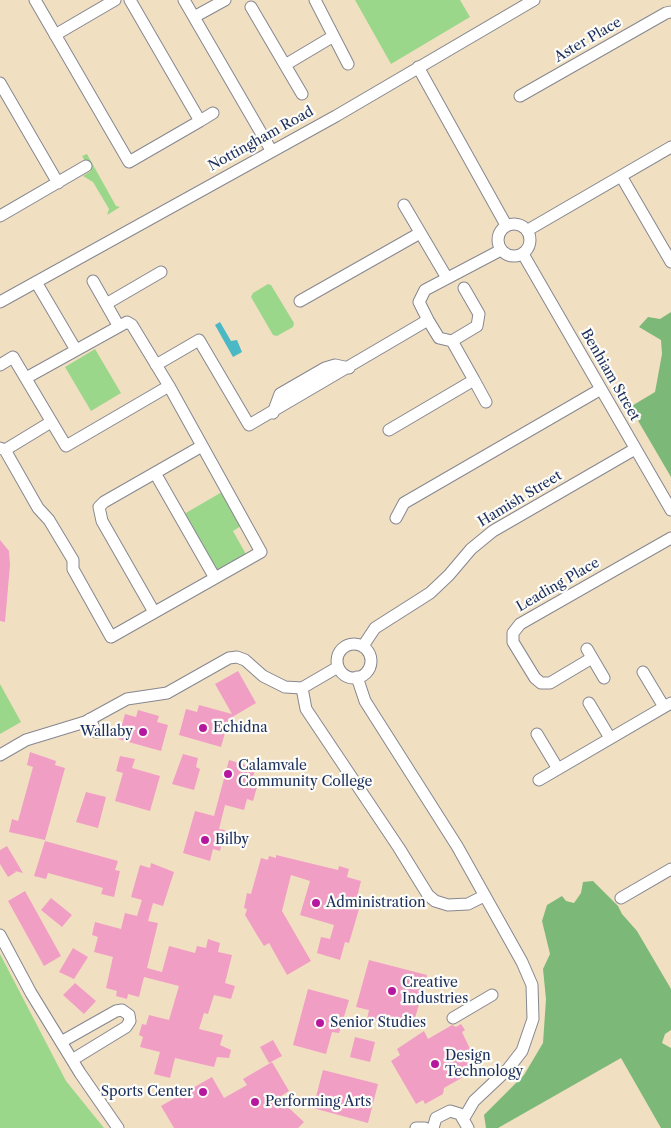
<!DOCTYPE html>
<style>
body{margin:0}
canvas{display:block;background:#f1dfc1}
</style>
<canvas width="671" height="1128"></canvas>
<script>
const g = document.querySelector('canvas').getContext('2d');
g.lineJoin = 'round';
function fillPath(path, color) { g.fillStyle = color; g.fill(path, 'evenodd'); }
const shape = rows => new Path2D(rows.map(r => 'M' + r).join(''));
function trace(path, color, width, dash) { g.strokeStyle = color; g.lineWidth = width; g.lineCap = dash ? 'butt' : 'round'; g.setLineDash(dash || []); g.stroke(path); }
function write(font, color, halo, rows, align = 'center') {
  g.font = font + ' "Libre Caslon Text",serif'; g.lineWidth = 4.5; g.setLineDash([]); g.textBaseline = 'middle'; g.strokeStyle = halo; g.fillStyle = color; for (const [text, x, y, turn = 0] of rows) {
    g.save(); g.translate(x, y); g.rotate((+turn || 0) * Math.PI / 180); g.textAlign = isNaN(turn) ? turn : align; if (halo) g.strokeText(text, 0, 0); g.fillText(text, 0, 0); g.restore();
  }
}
fillPath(shape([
 [355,0,460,0,470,17,391,64],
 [87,154,116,206,120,207,107,215,109,209,93,182,83,176,91,171,82,156],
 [268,284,271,285,294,323,293,327,277,336,273,335,251,297,253,293],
 [95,349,121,393,91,411,65,367],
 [222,492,241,526,233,531,247,556,218,572,184,514],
 [0,684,21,722,0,734],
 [0,954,66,1081,104,1128,0,1128]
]), '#9bd78b');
fillPath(shape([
 [671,312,671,477,630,407,655,392,662,354,661,340,639,327,648,317,660,319],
 [593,881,618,906,622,914,637,931,671,989,671,1030,665,1034,662,1043,671,1048,671,1128,661,1128,621,1058,498,1128,486,1128,484,1115,524,1075,543,1043,546,999,543,969,550,954,542,921,547,905,562,896,566,901,574,903,581,893,583,882]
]), '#7cb877');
fillPath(shape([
 [220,322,231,341,237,340,242,352,233,357,215,325]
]), '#4bb8c5');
fillPath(shape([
 [0,540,9,551,10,565,5,622,0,621],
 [238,671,256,703,229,719,221,747,179,735,186,709,197,712,199,705,232,714,215,684],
 [138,710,159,716,157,722,168,725,161,751,118,739,125,714,136,717],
 [30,752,56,761,55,765,65,768,45,840,9,832,12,819,18,821,33,767,27,765],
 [183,754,198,758,196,767,200,769,194,790,172,784],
 [120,756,135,759,132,768,160,776,150,811,115,801,123,773,116,771],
 [229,760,256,768,252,779,259,780,253,801,247,799,244,810,225,805,219,829,225,830,220,851,213,849,210,861,183,853,195,811,214,816],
 [86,792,106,797,98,828,76,822],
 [45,841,118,861,115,870,120,871,114,897,101,894,103,888,48,873,46,879,34,876],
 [7,846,23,873,15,871,16,872,8,877,0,864,0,850],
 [276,855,338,870,339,866,349,869,347,877,361,881,357,897,362,899,349,943,345,942,340,960,317,953,321,937,330,939,334,925,300,915,310,881,291,875,282,911,311,961,287,975,269,943,264,946,257,935,245,915,247,909,244,908,247,893,251,894,261,858,268,860,269,856,276,858],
 [151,863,174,872,163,906,153,903,148,921,158,923,147,968,162,972,169,946,195,953,197,946,206,948,208,939,220,943,218,952,232,955,225,983,235,986,231,999,214,995,208,1014,204,1013,199,1029,223,1035,220,1045,231,1050,229,1058,217,1057,214,1067,175,1058,170,1078,154,1074,160,1052,140,1047,143,1037,139,1035,142,1024,146,1025,149,1015,169,1020,179,986,144,977,139,997,128,994,127,999,116,996,117,991,106,988,113,957,94,952,98,937,92,935,95,922,121,929,125,913,137,916,142,900,131,897,140,865,150,868],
 [25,891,61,956,44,966,8,901],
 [51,898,72,915,62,927,41,910],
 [73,948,88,957,74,979,59,972],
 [369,960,427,975,414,1022,401,1018,399,1025,367,1019,369,1010,356,1007],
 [75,983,96,1001,84,1014,63,995],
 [308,989,349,1000,339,1033,332,1032,326,1054,293,1045],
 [461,1024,465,1030,462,1032,479,1068,444,1088,443,1094,425,1104,423,1100,416,1104,391,1061,400,1055,397,1049,424,1031,428,1039,452,1025,456,1027],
 [355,1037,375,1042,370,1062,350,1057],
 [273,1040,282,1056,269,1063,260,1047],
 [272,1062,289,1091,278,1098,304,1122,298,1128,174,1128,161,1106,212,1077,224,1098,247,1085,243,1079],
 [323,1070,378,1084,368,1123,313,1108]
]), '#f19ec5');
const minor = shape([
 [35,0,129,162,200,121,130,0],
 [184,0,271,150],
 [315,0,348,64],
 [251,7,302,94],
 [194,17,225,0],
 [55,35,115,0],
 [285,65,332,37],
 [418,67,506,225],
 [0,83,58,183],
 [520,96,666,13,671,12],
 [200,121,213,113],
 [621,176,671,262],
 [404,205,447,278],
 [0,216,86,166],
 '498 240a16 16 0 1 1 32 0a16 16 0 1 1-32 0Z',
 [528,230,671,147],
 [523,254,671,510],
 [93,281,118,325],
 [36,282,76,350],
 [300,301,420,233],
 [0,302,336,116,534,0],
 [106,304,161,272],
 [428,320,439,338,452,341,477,326,479,314,464,288],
 [0,365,13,357,66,446,169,386,132,325,127,322,26,378],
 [156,365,199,340,249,425,428,320,419,302,425,290,501,250],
 [474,380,486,402],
 [273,413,280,394,325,368,335,365,349,368],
 [389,430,474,380,452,341],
 [0,448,5,450,38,508,49,520,73,560,73,569,111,637,261,552,169,386],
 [5,450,51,422],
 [155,473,215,578],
 [396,518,404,503,601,389],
 [154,612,102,521,99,507,104,502,202,446],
 '337 661a17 17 0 1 1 34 0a17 17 0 1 1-34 0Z',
 [363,646,375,628,430,593,449,575,471,549,493,531,635,449],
 [587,649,604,678],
 [592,658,550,683,541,683,535,678,513,642,513,633,520,624,671,538],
 [643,672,664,707],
 [357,677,365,701,457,846,522,962,532,985,533,1019,522,1051,508,1069,474,1101,464,1118],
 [302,688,306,709,399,848,428,895,435,901,448,905,468,904,484,896],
 [589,703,610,738],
 [90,719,96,732],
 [537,734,558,769],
 [0,755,26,740,85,722,127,699,167,693,229,658,237,657,245,660,263,676,285,687,302,688,338,667],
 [539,780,671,703],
 [621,898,671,869],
 [0,935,31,993,80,1073,118,1128],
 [453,1018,492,995],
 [61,1042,116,1011,122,1010,129,1015,130,1021,126,1027,72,1060],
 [416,1128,425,1128],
 [433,1128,436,1118,450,1111,460,1114,468,1128]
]);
trace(minor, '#868790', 13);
trace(minor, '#fff', 11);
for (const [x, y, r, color] of [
 [203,728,5,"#b5179e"],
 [143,732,5,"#b5179e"],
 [228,774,5,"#b5179e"],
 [205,840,5,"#b5179e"],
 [316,903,5,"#b5179e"],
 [392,991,5,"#b5179e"],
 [320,1023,5,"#b5179e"],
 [435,1064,5,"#b5179e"],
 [203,1092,5,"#b5179e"],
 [255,1102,5,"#b5179e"]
]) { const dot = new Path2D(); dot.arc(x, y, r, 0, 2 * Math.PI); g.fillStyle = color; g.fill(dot); trace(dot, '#fdfcf7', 2); }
write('14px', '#1b2f5e', '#fdfcf7', [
 ["Aster Place",588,40,-30],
 ["Nottingham Road",261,139,-29],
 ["Benhiam Street",610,375,60],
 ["Hamish Street",520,499,-31],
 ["Leading Place",558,585,-30]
]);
write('14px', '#1b2f5e', '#fdfcf7', [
 ["Echidna",213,728],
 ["Wallaby",133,732,"right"],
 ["Calamvale",238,766],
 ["Community College",238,782],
 ["Bilby",215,840],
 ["Administration",326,903],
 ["Creative",402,983],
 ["Industries",402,999],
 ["Senior Studies",330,1023],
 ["Design",445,1056],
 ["Technology",445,1072],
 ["Sports Center",193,1092,"right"],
 ["Performing Arts",265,1102]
], 'left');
</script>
